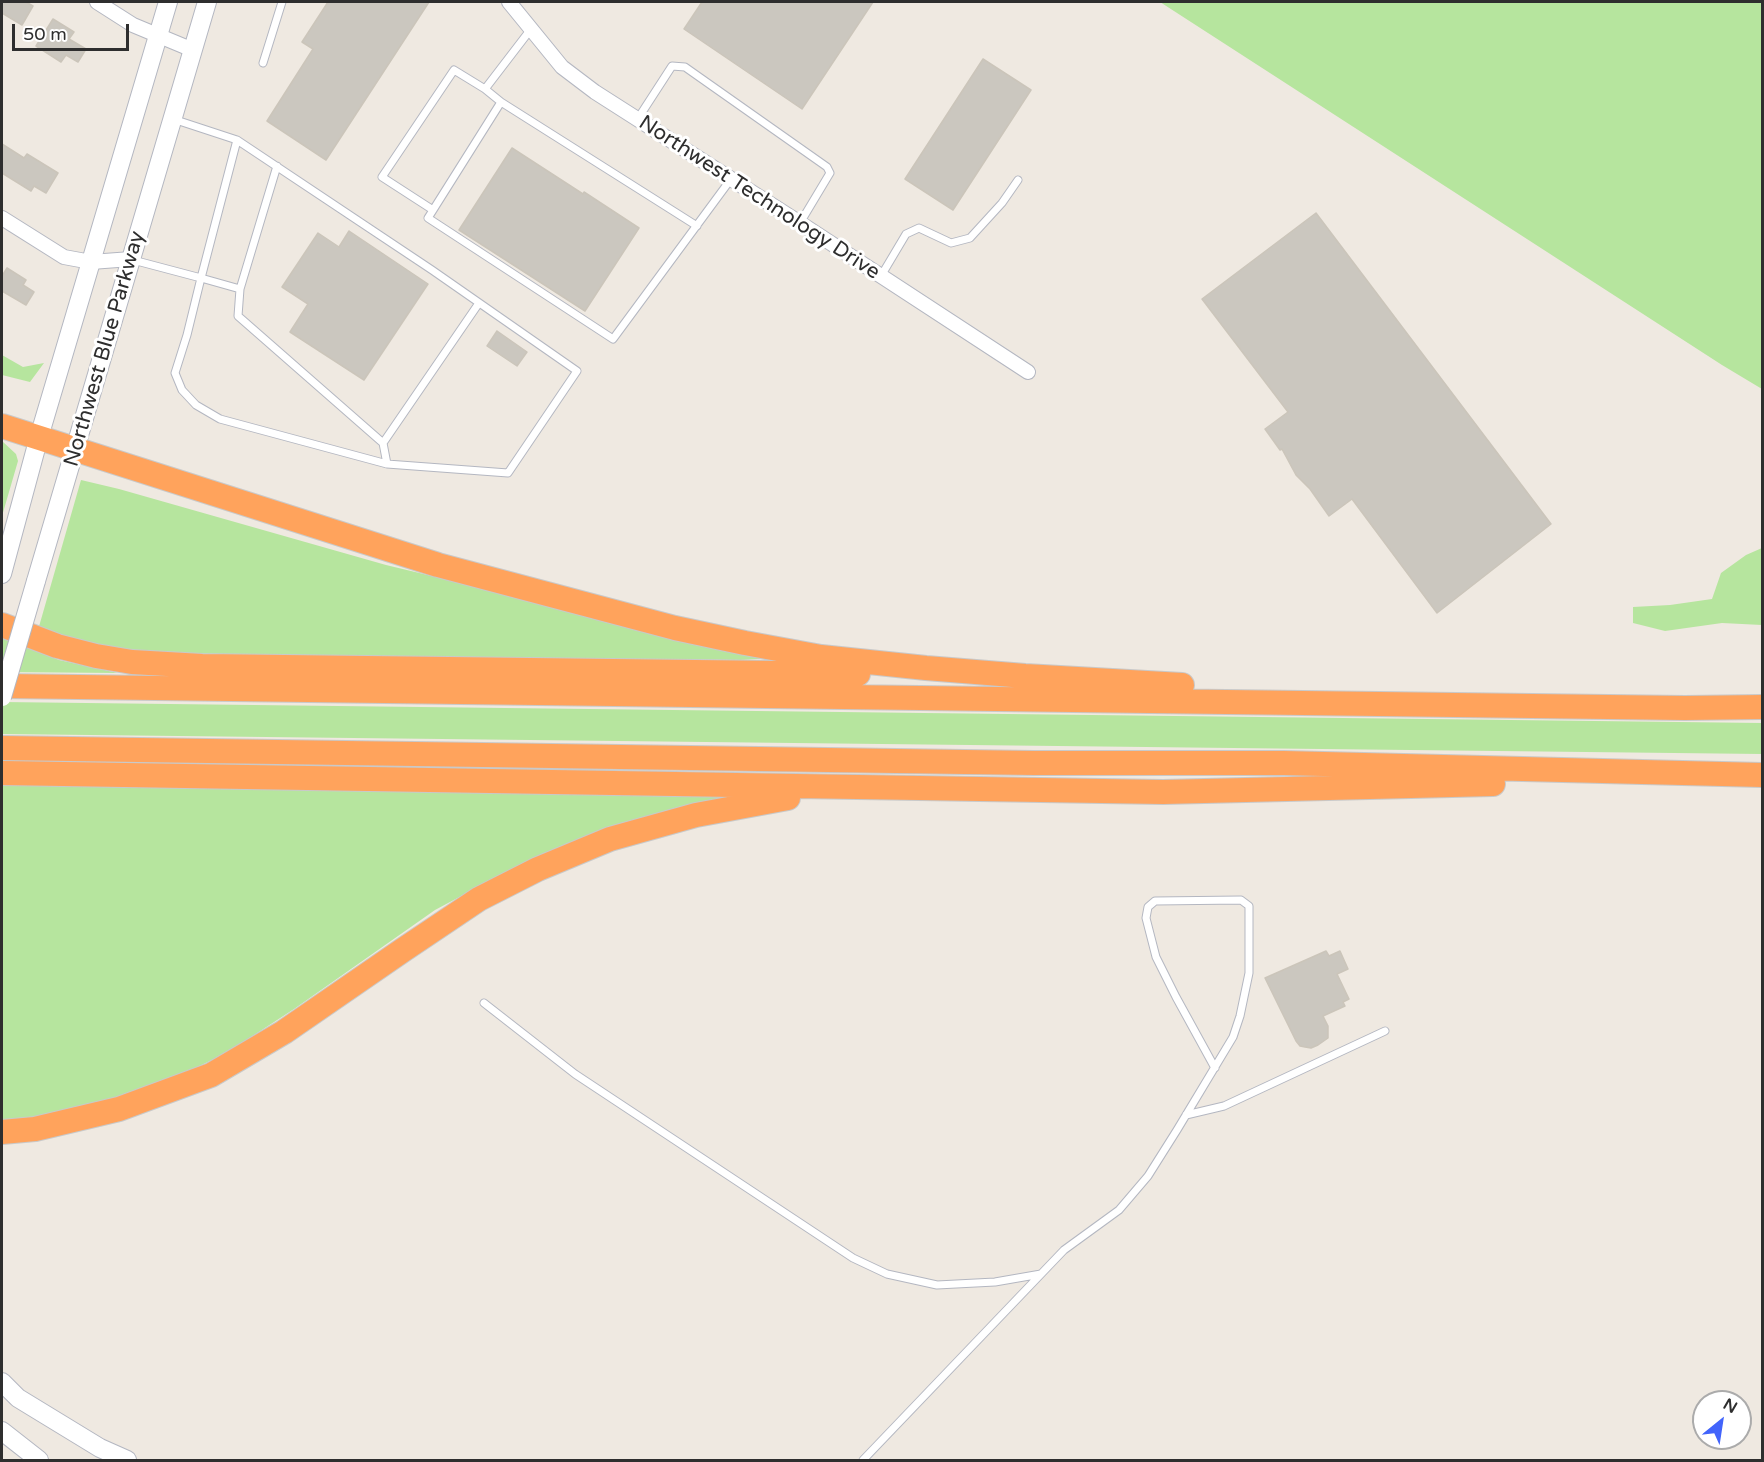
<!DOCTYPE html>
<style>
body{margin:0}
#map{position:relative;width:1764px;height:1462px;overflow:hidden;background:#efe9e1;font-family:"Varela Round",sans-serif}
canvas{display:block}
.frame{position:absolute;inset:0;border:3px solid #2e2e2e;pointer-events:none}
.north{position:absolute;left:1692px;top:1390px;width:60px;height:60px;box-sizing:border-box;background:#fff;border:2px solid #ababab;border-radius:50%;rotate:30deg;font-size:16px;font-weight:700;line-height:24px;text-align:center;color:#2e2e2e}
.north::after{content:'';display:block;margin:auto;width:21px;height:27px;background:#4264fb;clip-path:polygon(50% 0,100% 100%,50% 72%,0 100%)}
.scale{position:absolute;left:12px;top:24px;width:117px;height:27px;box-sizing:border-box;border:3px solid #2e2e2e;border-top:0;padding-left:8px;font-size:18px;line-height:21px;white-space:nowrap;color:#2e2e2e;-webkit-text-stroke:4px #fff;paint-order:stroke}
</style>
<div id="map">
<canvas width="1764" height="1462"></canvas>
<div class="frame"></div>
<div class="north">N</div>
<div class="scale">50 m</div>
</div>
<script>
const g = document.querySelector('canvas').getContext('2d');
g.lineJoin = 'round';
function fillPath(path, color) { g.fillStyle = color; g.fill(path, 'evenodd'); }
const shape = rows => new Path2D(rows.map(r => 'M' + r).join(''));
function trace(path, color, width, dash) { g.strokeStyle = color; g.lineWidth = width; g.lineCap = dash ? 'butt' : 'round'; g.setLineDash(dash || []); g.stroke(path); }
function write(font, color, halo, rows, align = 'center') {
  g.font = font + ' "Varela Round",sans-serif'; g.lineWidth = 6; g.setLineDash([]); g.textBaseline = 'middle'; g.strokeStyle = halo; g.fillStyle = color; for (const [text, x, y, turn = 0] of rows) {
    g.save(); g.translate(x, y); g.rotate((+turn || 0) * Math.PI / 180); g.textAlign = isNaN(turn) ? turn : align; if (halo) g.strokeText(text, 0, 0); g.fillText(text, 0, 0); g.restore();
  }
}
fillPath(shape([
 [1160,2,1762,2,1762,389,1722,365],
 [2,355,23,367,44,363,30,382,2,375],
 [2,441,16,454,18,461,2,516],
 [81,480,119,489,386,565,773,658,741,660,621,659,145,653,112,650,38,630],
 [1762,548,1762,625,1722,623,1665,631,1633,623,1633,607,1670,605,1712,599,1721,573,1746,555],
 [2,637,59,660,118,673,2,672],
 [2,702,1762,723,1762,754,2,734],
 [2,784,744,795,495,878,435,910,294,1009,228,1052,177,1077,124,1095,60,1113,2,1122]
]), '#b6e59e');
const building = shape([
 [2,2,26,2,33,6,22,25,2,13,2,2],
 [328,2,429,2,326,160,267,121,313,49,302,42,328,2],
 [702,2,873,2,802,109,684,29,702,2],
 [53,19,74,32,69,39,86,49,78,62,66,55,61,62,36,46,53,19],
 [983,59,1031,90,953,210,905,179,983,59],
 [2,144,24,158,27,154,58,173,46,193,34,186,31,191,2,173,2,144],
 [512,148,583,194,584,192,639,228,585,311,459,230,512,148],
 [1316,213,1551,524,1437,613,1352,499,1329,516,1310,489,1296,475,1282,449,1280,450,1265,429,1288,412,1202,299,1316,213],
 [349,231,428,284,364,380,290,332,308,304,282,287,318,233,339,247,349,231],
 [7,268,26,280,23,285,34,292,26,305,2,291,2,276,7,268],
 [497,331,527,352,517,366,487,346,497,331],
 [1326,951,1329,956,1340,951,1348,969,1337,974,1349,999,1343,1002,1345,1006,1323,1016,1328,1026,1328,1038,1318,1045,1311,1048,1305,1047,1300,1046,1296,1041,1265,978,1326,951]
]);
fillPath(building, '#cbc7bf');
trace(building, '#cbc5ba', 1.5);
const lane = shape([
 [531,29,485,89,501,102,428,218,613,339,731,179],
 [263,63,282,2],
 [501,102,697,226],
 [637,120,672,66,685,67,827,167,830,173,800,223],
 [237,140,201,278,240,289,277,166],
 [433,210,382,177,454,70,485,89],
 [133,260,201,278,187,335,175,373,182,390,196,405,220,419,387,464,508,473,577,371,432,270,237,140,173,119],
 [881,276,906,234,919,228,951,243,970,238,1002,203,1018,180],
 [240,289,238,316,383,443,387,464],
 [383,443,479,303],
 [484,1003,575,1074,853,1258,887,1274,937,1285,995,1282,1041,1274],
 [1186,1115,1224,1106,1385,1031],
 [863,1460,1064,1250,1119,1210,1148,1176,1177,1130,1233,1037,1240,1016,1249,973,1249,906,1241,900,1155,901,1148,907,1146,918,1156,957,1176,997,1215,1068]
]);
const street = shape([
 [97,2,133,25,193,50],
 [509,2,562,67,595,92,800,223,1028,372],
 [2,218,64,257,91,262,131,259]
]);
const secondary = shape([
 [2,574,39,437,168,2],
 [36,581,207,2],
 [2,1382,18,1398,100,1448,127,1460],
 [2,1431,39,1460]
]);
const highway = shape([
 [2,426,438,565,675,628,745,643,821,657,926,668,1025,676,1182,685],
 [2,625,57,646,96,656,132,662,202,666,858,674],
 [2,686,1685,708,1762,707],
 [2,748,1034,763,1284,763,1762,775],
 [2,773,1163,792,1493,784],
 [2,1132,35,1129,119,1109,211,1075,284,1032,403,950,479,899,538,869,610,839,696,815,788,798]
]);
trace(lane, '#b4b7c1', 9);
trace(street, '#b4b7c1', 16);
trace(secondary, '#b4b7c1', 20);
trace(highway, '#c9c9c9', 26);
trace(lane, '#fff', 7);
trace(street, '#fff', 14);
trace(secondary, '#fff', 18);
trace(highway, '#ffa35c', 24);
const secondaryBridge = shape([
 [2,697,36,581]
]);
trace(secondaryBridge, '#b4b7c1', 20, []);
trace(secondaryBridge, '#fff', 18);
write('21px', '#2e2e2e', '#fff', [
 ["Northwest Technology Drive",759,198,33],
 ["Northwest Blue Parkway",105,349,-74]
]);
</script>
